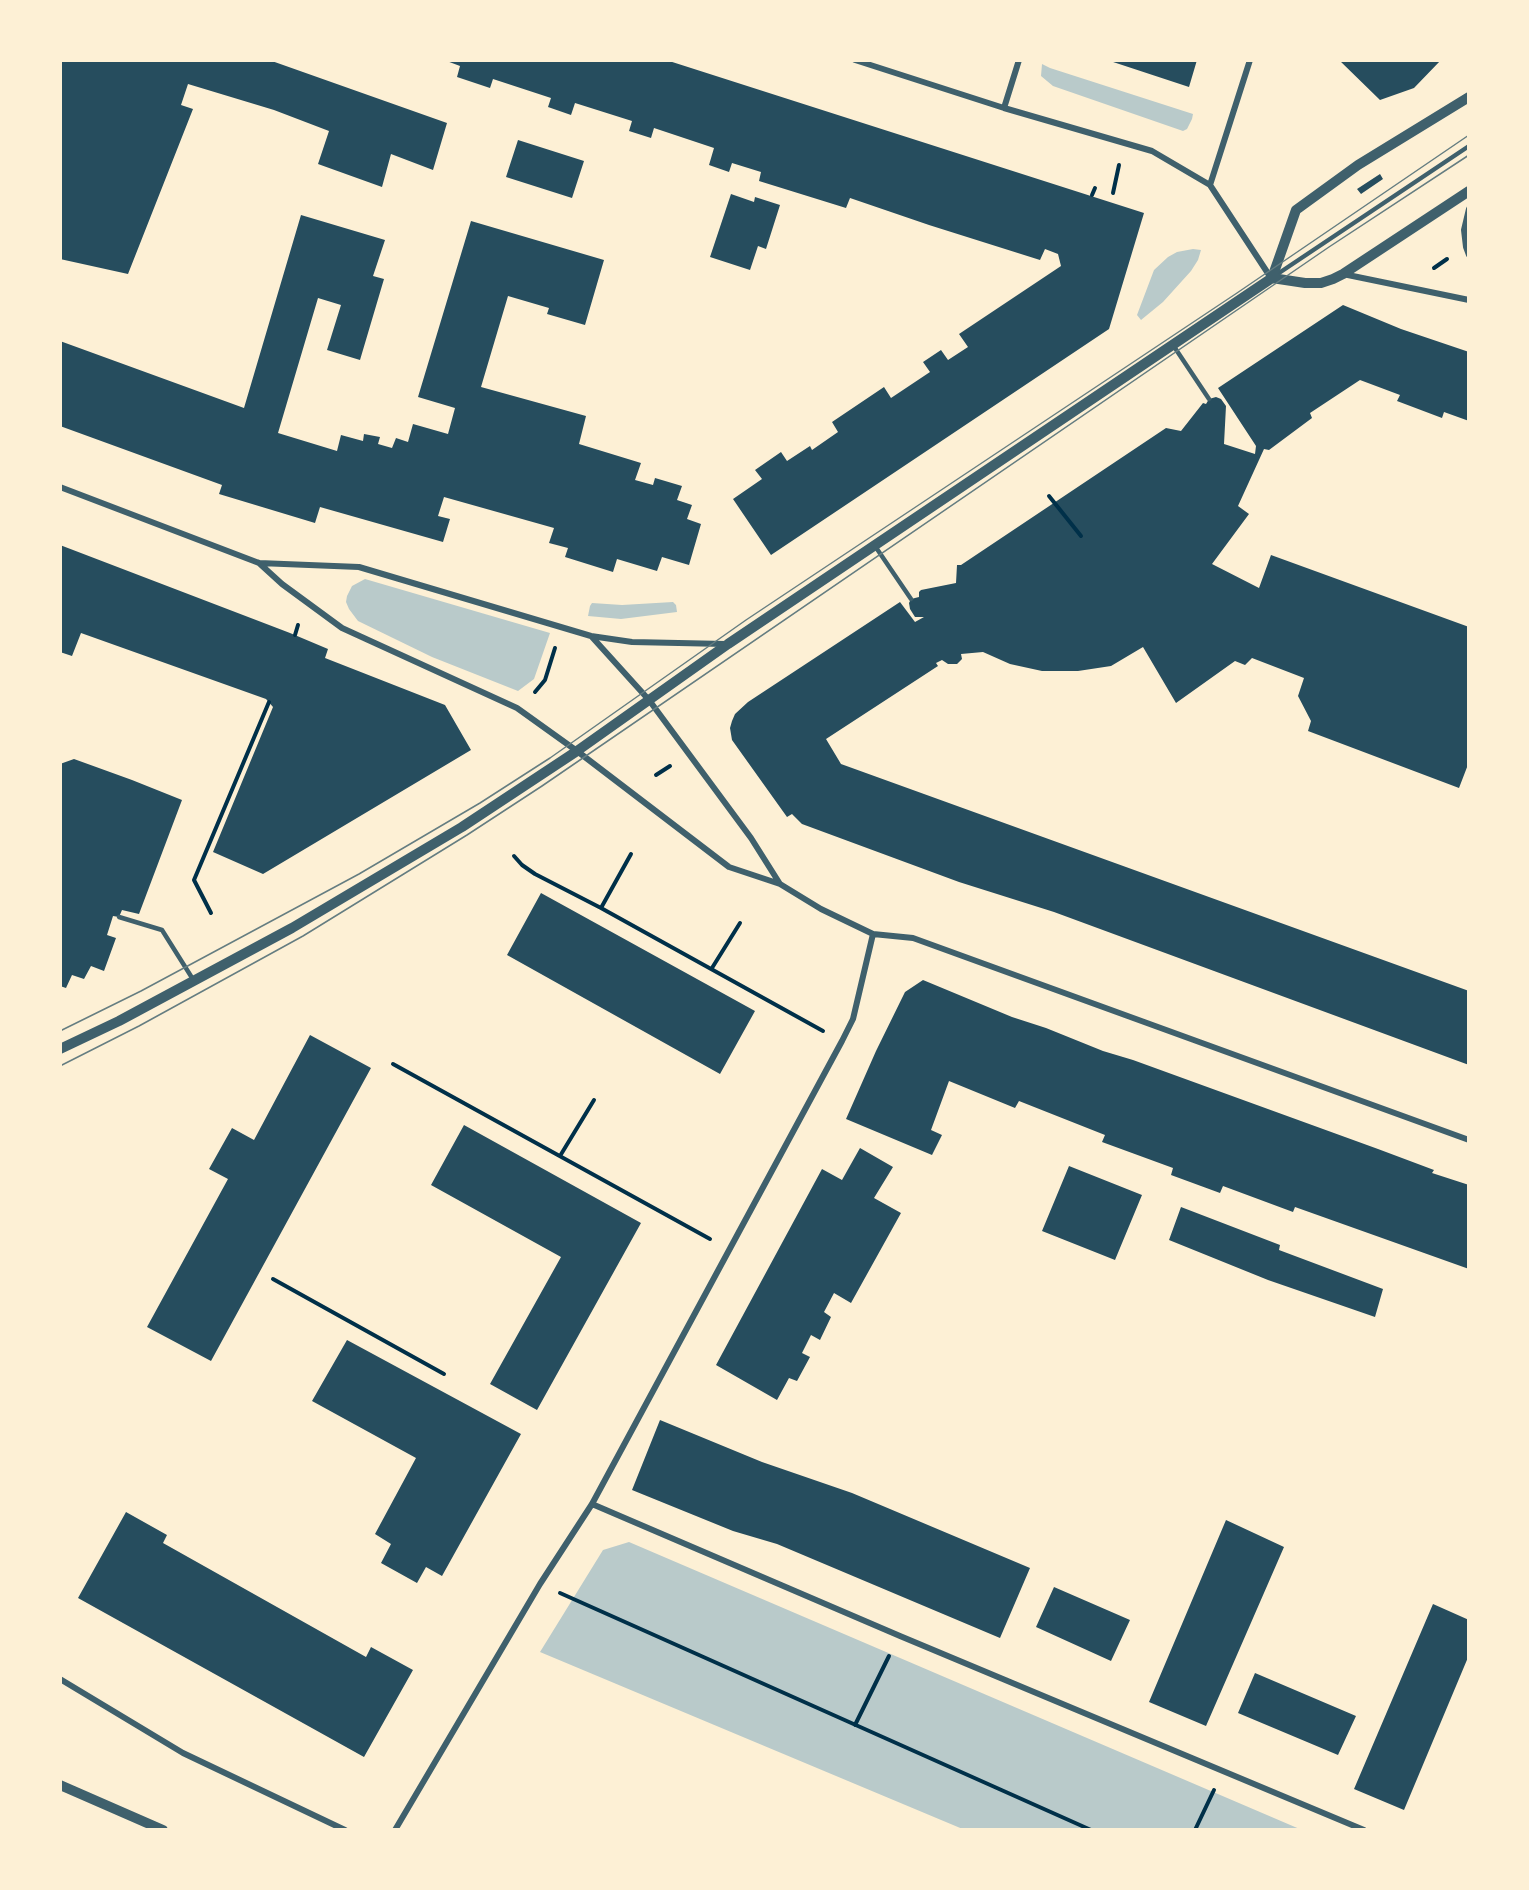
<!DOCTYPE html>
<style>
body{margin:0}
#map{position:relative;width:1529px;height:1890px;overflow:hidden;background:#fdf0d5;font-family:"Work Sans",sans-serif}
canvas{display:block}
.frame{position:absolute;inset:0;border:62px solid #fdf0d5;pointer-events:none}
</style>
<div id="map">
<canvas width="1529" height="1890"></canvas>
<div class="frame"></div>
</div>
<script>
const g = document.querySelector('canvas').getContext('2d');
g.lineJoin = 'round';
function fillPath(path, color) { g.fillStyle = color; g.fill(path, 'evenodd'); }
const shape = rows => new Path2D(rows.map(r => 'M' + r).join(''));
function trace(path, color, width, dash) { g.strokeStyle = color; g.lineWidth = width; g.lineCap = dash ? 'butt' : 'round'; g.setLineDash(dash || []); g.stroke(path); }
fillPath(shape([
 [1042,64,1050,68,1193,114,1192,119,1187,129,1183,131,1053,86,1041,76],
 [1193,249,1201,250,1198,260,1191,271,1163,302,1141,320,1137,315,1154,270,1168,257,1177,252],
 [365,579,550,633,534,679,518,691,432,657,358,621,349,609,346,602,347,596,352,586],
 [673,602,676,605,677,612,621,619,588,616,590,606,592,603,622,605],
 [629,1542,1302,1830,965,1830,540,1652,603,1550]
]), '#b9caca');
fillPath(shape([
 [60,60,269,60,447,123,433,170,391,154,382,187,318,164,329,131,274,110,188,84,181,105,193,109,128,274,60,259],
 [444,60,666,60,1144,213,1109,329,771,555,733,499,762,479,755,470,781,452,787,461,810,446,812,450,838,432,832,422,884,387,891,398,930,372,923,362,941,350,948,360,968,347,959,334,1061,266,1058,254,1045,249,1040,260,929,225,850,198,846,208,759,181,761,172,732,163,729,172,709,165,714,148,654,128,651,138,629,131,632,121,575,103,571,115,548,107,551,98,493,79,490,88,457,77,460,66],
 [1107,60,1197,60,1189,87],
 [1339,60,1441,60,1414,88,1380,100],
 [518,140,584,161,572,198,506,177],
 [1380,174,1383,179,1361,194,1357,189],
 [731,194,754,202,755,197,780,205,766,249,758,246,750,270,710,257],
 [301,215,385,240,373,276,384,279,360,360,327,350,341,305,318,298,278,433,337,451,341,435,363,441,364,434,380,437,378,444,392,448,396,438,408,442,413,424,448,434,455,408,418,397,471,221,604,260,585,325,547,314,549,308,508,296,481,387,586,416,579,444,641,463,635,480,653,485,655,478,682,486,677,500,692,505,687,519,701,524,689,565,662,557,657,571,617,559,613,572,565,557,568,548,549,543,554,528,444,497,438,516,450,519,443,542,320,507,315,523,219,494,222,485,60,426,60,341,244,408],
 [1343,305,1401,329,1469,352,1469,421,1444,412,1442,418,1397,401,1400,395,1360,380,1310,413,1312,418,1269,450,1264,449,1238,506,1249,514,1212,564,1259,588,1271,555,1469,627,1469,762,1459,788,1308,731,1311,721,1298,696,1304,678,1252,658,1245,665,1235,661,1176,703,1143,647,1111,666,1078,671,1042,671,1010,664,983,652,961,654,962,659,957,664,948,664,942,660,936,663,938,666,826,739,841,764,1469,991,1469,1065,1054,912,959,882,802,824,792,814,787,817,732,740,730,728,732,721,735,714,748,702,900,602,915,622,924,617,915,617,910,609,909,603,911,599,919,597,919,592,921,590,956,583,957,565,961,565,1166,428,1181,431,1203,403,1206,404,1209,399,1216,397,1221,399,1226,406,1224,444,1255,454,1256,446,1218,388],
 [60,545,290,633,328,649,325,658,445,705,471,750,263,874,213,852,273,707,266,699,81,633,72,656,60,652],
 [74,759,132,780,182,800,139,914,122,910,119,917,113,916,107,935,116,938,104,971,91,966,84,979,72,975,66,988,60,986,60,764],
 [541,893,755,1011,720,1074,507,955],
 [923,980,1012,1017,1046,1028,1103,1051,1133,1060,1378,1149,1434,1170,1432,1173,1469,1185,1469,1269,1295,1207,1293,1212,1223,1186,1220,1193,1171,1175,1173,1168,1102,1142,1105,1135,1019,1101,1015,1108,949,1081,931,1130,942,1135,932,1155,846,1119,876,1051,905,992],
 [310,1035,371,1068,211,1361,147,1327,228,1179,209,1169,232,1128,254,1140],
 [464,1125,641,1223,537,1410,490,1384,561,1257,431,1185],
 [860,1148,893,1167,874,1198,901,1213,851,1303,834,1293,824,1312,831,1317,820,1340,811,1335,802,1353,810,1357,797,1381,789,1378,777,1400,716,1365,822,1169,842,1180],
 [1069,1166,1142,1195,1115,1260,1042,1231],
 [1181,1207,1280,1245,1279,1250,1383,1289,1375,1317,1268,1280,1169,1240],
 [347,1340,521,1434,442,1576,426,1567,417,1583,381,1563,391,1544,375,1534,416,1458,312,1401],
 [660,1420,762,1462,852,1493,1030,1568,1000,1638,777,1544,733,1531,632,1490],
 [126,1512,167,1535,163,1543,366,1657,371,1647,413,1670,364,1757,78,1598],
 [1226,1520,1284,1547,1206,1726,1149,1702],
 [1054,1587,1130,1620,1111,1661,1036,1627],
 [1433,1604,1469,1620,1469,1655,1404,1810,1354,1789],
 [1255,1673,1356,1716,1338,1755,1238,1713]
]), '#264d5e');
trace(shape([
 [1113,193,1119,165],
 [1092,195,1095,188],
 [1434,268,1447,259],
 [1049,496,1081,536],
 [295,635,298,625],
 [535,692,545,680,555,648],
 [656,775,670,766],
 [514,856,522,865,535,874,601,908,823,1031],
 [601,908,631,854],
 [211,913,194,880,269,702],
 [712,968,740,923],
 [393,1064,710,1239],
 [560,1156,594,1100],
 [273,1279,444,1374],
 [560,1593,1091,1830],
 [855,1725,889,1656],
 [1195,1830,1214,1790]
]), '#003049', 4);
trace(shape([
 [1276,275,1469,146],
 [1173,345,1209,399],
 [875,546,911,599],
 [119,917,162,930,194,981]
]), '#3f606c', 4.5);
trace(shape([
 [855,60,1004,108,1152,151,1210,185,1271,278],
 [1004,108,1019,60],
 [1210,185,1250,60],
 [1469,209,1464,230,1466,247,1469,255],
 [1343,274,1469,300],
 [60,487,259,563,359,567,591,636,632,642,725,644],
 [259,563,282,584,342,628,517,708,577,751,729,867,780,884,821,909,873,934,913,938,1469,1140],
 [592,637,649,700,751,838,780,884],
 [592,1504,900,1636,1364,1830],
 [60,1679,183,1753,345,1830],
 [395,1830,540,1584,592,1504,842,1041,853,1019,873,934]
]), '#3f606c', 6);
trace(shape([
 [1272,278,1305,283,1321,283,1333,279,1343,274,1469,191],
 [60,1049,119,1021,292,928,462,827,577,751,728,644,1272,278,1296,210,1358,165,1469,97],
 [60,1785,163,1830]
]), '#3f606c', 10);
trace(shape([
 [60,1031,141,991,359,874,480,803,550,758,746,620,1237,293,1469,135],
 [60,1066,139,1026,303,936,467,835,542,786,1329,247,1469,155]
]), '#657d81', 1.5);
</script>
